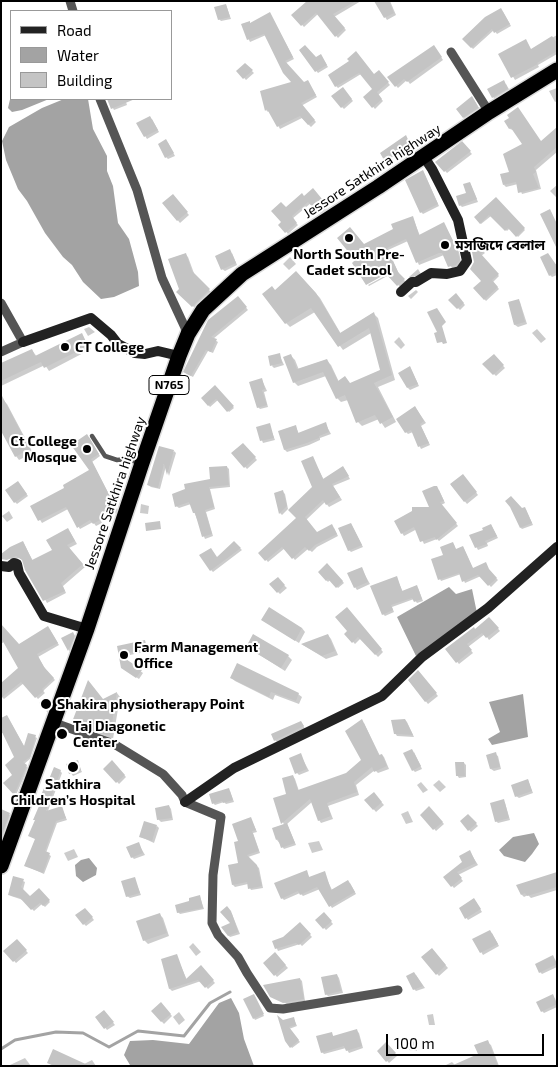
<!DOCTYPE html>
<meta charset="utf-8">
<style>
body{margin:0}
#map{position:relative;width:558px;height:1067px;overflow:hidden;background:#fff;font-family:"Exo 2",sans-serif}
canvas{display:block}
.frame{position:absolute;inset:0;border:2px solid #000;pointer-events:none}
.legend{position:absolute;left:10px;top:10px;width:162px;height:90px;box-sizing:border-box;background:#fff;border:1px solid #999;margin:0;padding:6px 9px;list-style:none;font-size:15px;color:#000}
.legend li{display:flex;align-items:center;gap:10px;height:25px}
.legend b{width:25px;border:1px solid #999}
.scale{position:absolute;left:386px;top:1034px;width:158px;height:22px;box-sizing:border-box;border:2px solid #000;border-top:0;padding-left:6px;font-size:15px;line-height:18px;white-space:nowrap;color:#000;-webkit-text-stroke:4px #fff;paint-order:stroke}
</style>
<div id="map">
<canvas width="558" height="1067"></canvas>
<div class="frame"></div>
<ul class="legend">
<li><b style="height:6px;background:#222"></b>Road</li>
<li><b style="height:14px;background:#a3a3a3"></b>Water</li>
<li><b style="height:14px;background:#c4c4c4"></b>Building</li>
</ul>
<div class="scale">100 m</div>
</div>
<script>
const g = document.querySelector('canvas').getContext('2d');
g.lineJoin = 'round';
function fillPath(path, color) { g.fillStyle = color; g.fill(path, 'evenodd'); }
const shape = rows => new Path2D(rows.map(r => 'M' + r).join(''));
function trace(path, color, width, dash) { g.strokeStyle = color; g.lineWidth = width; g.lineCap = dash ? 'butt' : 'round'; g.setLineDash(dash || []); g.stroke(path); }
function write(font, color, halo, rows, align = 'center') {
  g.font = font + ' "Exo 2","Noto Sans Bengali",sans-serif'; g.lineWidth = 4; g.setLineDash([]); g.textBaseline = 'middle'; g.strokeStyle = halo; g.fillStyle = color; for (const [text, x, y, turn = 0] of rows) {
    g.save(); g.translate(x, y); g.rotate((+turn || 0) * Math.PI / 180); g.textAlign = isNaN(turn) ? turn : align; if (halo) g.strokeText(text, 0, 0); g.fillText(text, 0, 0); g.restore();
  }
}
fillPath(shape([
 [11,95,11,99,49,99,22,110,12,112,8,108],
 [64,99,88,99,93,129,107,156,107,171,113,186,118,223,129,239,138,272,139,286,114,297,101,299,83,282,72,265,63,257,45,233,27,201,18,189,6,160,2,141,9,127,42,108],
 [449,587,456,594,472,589,477,613,416,656,397,617],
 [523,694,528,737,492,745,488,739,500,732,489,702],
 [534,833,539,844,532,854,525,862,504,856,499,850,513,837],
 [89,858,97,868,96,875,83,882,76,876,75,865,81,860],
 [231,998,239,1013,244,1039,254,1066,130,1065,124,1055,130,1041,153,1040,189,1044,219,1003]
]), '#a3a3a3');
fillPath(shape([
 [309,1,361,1,334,17,346,30,338,38,318,14,304,27,293,15],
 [375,1,390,1,396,15,387,20],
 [226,5,231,19,221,21,219,19],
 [503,12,511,26,497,34,494,30,473,49,464,39],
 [270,14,294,59,286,63,304,84,309,84,317,97,301,106,316,122,311,127,302,118,280,129,270,110,268,112,266,110,261,92,293,83,266,35,250,42,242,25,249,22,251,24],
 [557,35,557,54,538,65,539,67,515,80,500,54,531,50],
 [436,49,443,60,410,84,407,80,398,88,389,78],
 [300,51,316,59,322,57,328,67,318,73],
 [351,61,375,75,379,72,390,85,378,95,383,101,375,109,365,97,374,89,361,74,338,88,336,86],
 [245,64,254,73,246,80,238,71],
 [506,84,510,91,495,99,493,97],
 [557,88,557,101,555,102,549,91],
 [345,91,353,101,344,109,342,107],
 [108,99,125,99,127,105,114,110],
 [474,100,480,110,466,120,457,109],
 [152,119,159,132,147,139,138,124],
 [506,122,541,143,557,129,557,152,536,170,541,189,522,194,518,184,506,187,504,185,524,145,513,130,510,129],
 [407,139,411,146,386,161,385,159],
 [168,143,175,156,168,159,166,157],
 [462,143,472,154,447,173,437,162],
 [423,171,439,206,423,214,421,212],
 [470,183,478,202,462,207,460,205,467,193],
 [557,185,557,198,550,191],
 [313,190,328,207,321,214,311,203,292,219,298,225,288,234,280,225,283,222,286,209],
 [172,196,189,215,180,223,164,203],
 [496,199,525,230,518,237,510,228,507,231,491,216,481,224,475,217],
 [413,218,420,236,445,226,459,252,461,262,458,267,452,268,444,255,419,265,408,241,388,250,400,276,406,282,400,287,389,275,369,286,368,285,392,272,364,245,394,230],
 [476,244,485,253,481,256,499,276,493,282,499,289,486,301,475,288,483,281,475,262],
 [232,253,237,265,225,271,222,269],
 [185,254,188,257,195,276,212,293,196,309,178,292,180,289],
 [547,255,557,266,557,275,552,277,550,275],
 [290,257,296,264,289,270,283,264],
 [418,269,421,274,411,278,409,277],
 [301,277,320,298,341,334,373,313,378,318,395,380,378,387,396,422,385,428,379,419,362,426,358,422,348,400,341,402,337,398,326,376,298,386,294,382,291,356,295,360,299,370,327,361,331,365,339,382,350,384,381,370,371,333,343,350,315,312,290,327,286,323,276,291],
 [416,290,418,292,411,299,408,296],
 [456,295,465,305,460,310,450,300],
 [238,298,248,310,213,339,218,342,213,353,208,351,193,377,187,374,185,372],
 [518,300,520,302,527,324,518,327,515,325,509,303],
 [89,327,95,332,88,336,84,329],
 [537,329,546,339,541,343,532,333],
 [81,334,91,349,49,371,45,365,1,386,1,365,32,350,37,357],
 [399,337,405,345,401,349,394,342],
 [279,354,284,365,274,368,272,366],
 [494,356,505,368,496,376,484,364],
 [410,367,419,386,410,390,408,388],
 [262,380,267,391,264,392,268,407,260,409,258,407],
 [215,387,234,408,229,412,218,400,210,407,203,398],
 [4,401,7,404,33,453,19,460,16,456],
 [417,410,426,423,421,426,430,445,421,449,413,432,408,434,406,432],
 [325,423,331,434,320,438,320,440,309,445,287,452,285,450,279,432,296,427,299,434],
 [269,425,275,440,263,443,257,428],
 [89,437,100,456,92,462,118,512,101,521,102,523,96,526,93,522,80,529,68,509,42,523,32,507,66,489,91,471],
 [243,444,257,460,247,469,233,453],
 [174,451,176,453,169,476,166,466,160,489,151,487,148,485],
 [312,457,324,480,345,470,350,479,333,486,342,500,329,507,325,502,306,520,317,533,334,528,338,536,317,547,312,552,308,549,295,560,285,548,268,562,260,553,298,518,314,488],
 [227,467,229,469,230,487,210,489,215,509,206,512,213,536,205,539,191,504,179,508,176,506],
 [465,478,478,495,467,504,451,485],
 [20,485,28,496,17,504,15,502],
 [439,490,445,503,441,505,458,526,439,541,437,539,424,544,417,529,404,536,395,522,431,508],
 [283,492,285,494,288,509,282,515,280,513],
 [141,504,149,506,148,514,140,513],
 [522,509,526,510,533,525,522,529,521,528],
 [9,511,13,518,7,522,2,516],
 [351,524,363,547,351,552,349,550],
 [491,525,498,538,487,543,488,546,478,550,471,536,485,530],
 [70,532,77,544,69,548,85,567,63,586,66,593,47,603,23,560,19,558,13,561,13,559,2,558,23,542,33,561,54,551],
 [234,543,242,550,213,572,211,570,217,559],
 [454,545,456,550,463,547,464,549,473,569,492,574,498,580,491,587,481,576,465,583,461,574,441,581,440,579,445,555],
 [327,564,344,583,338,588,330,580,328,582,319,572],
 [361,568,370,584,357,590,355,587],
 [396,577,403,592,418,588,423,601,417,603,414,599,392,607,394,612,385,616,383,614],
 [277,579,287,588,280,594,271,585],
 [347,608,383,652,378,657,361,638,355,644,346,634,349,631],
 [489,618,500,631,489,640,485,634,468,647,473,653,459,664,446,649,475,630],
 [263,620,302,628,305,632,299,643],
 [1,627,19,645,50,630,59,645,38,657,46,670,55,680,43,691,45,693,38,699,24,683,4,699,1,696,20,668,5,641,1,644],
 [328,635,331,639,338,655,326,659,303,645],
 [75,636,76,639,70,652,63,639],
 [144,642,148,651,121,657,119,647],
 [247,647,288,656,292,660,285,671],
 [121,657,143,673,139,679,124,669],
 [418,672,438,696,428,704,409,681],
 [232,678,298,694,302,697,299,704,275,695,273,700,235,681],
 [117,693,120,697,113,739,77,725,73,722,103,700],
 [45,698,52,706,49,714,39,703],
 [7,716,25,748,35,737,37,738,30,759,24,764,28,768,16,795,5,784,14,776,16,757,4,733,1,733,1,719],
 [405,720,407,722,414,737,397,736,395,733],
 [364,723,380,756,382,755,384,757,389,769,378,773,375,770,356,785,359,795,328,806,333,819,321,823,319,820,312,802,287,824,296,845,284,849,277,840,273,829,284,825,275,799,288,795,293,776,295,779,299,791,347,774,363,761],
 [303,725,305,729,277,742,275,740],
 [414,752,422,769,415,772,413,770],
 [300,754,309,771,299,775,297,773],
 [495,754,498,756,501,769,494,771,491,769],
 [77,762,82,772,73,776,71,773],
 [112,762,126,777,119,784,105,769],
 [464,763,466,765,466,777,459,778,457,775],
 [60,771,62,773,48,811,61,807,67,820,57,823,46,853,51,856,44,874,26,866,36,839,30,836,36,821,34,819],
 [439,780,446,787,440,792,433,785],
 [528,780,533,793,519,798,516,796],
 [421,782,428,790,423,793,417,785],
 [230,791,234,802,226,804,224,802,215,805,214,804,210,795],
 [374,794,384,805,376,812,366,800],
 [503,801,505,803,510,820,498,823,496,821],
 [169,806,171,809,173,820,161,822,159,820,156,809],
 [429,808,444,824,436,831,422,815],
 [1,810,12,816,1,841],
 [408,811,413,822,406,824,401,814],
 [468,815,478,826,471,832,461,821],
 [251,819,257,832,253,833,260,853,248,857,259,868,263,888,251,890,248,884,235,887,233,885,239,864,240,842],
 [157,826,159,828,154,843,141,837],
 [319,841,323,850,312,853,308,843],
 [138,843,145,855,134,859,132,857],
 [74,849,78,857,68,861,64,853],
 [470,852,478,865,458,875,463,881,454,888,445,878,463,862],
 [306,872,310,878,324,873,332,890,350,883,356,894,332,908,320,889,303,896,300,893,284,900,282,898],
 [557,873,557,890,531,898,528,895,524,897,522,895,518,885],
 [134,878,141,895,130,898,127,896],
 [23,881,25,882,23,890,30,898,39,890,50,902,45,907,42,904,34,911,23,900,11,896,9,894],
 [200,897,204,909,180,914,178,912],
 [476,902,482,912,468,920,460,909],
 [227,908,232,914,240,934,230,937,228,935,232,924],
 [87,911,94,920,86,926,84,924],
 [159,914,163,918,169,936,148,944,144,940],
 [324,914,333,924,326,930,317,920],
 [300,924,312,937,302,946,300,944,278,951,274,942,284,939],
 [492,933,499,946,483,955,474,940],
 [17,941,28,953,16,963,5,951],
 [193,943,201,952,196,956,189,947],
 [432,950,448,968,439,976,422,957],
 [275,954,288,968,277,977,265,963],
 [176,955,187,980,201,967,215,983,208,989,201,981,172,991,170,989,162,960],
 [555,959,557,967,542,974,540,972],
 [337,975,339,978,343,993,328,996,326,994],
 [416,975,425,988,416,991,414,989],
 [300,979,302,981,305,1001,287,1004,274,998],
 [255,997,264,1016,255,1020,254,1018],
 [555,998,557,1007,544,1013,542,1011],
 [161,1004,172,1016,164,1024,152,1011],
 [179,1012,185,1020,179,1025,173,1017],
 [106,1014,115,1025,107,1030,97,1017],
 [433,1014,435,1025,429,1025,427,1015],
 [294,1019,297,1026,289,1029,300,1042,292,1048,286,1041,283,1022],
 [357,1031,359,1033,363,1048,349,1053,346,1048,324,1054,322,1052,331,1033,334,1037],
 [409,1038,416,1039,417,1051,409,1050],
 [487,1042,491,1045,499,1066,444,1066,452,1062,455,1065,480,1055],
 [386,1044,397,1056,389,1063,378,1051],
 [25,1058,31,1066,10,1066,10,1065],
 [92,1060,96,1066,82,1066,82,1065]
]), '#0003');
trace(shape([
 [1,1049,15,1040,56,1032,83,1033,109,1047,138,1031,184,1036,210,1003,230,992]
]), '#a3a3a3', 3);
fillPath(shape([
 [307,1,356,1,333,14,345,28,335,37,316,13,301,26,291,15],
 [374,1,389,1,394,13,384,18],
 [226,4,230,17,218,20,214,7],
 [501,8,510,24,494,33,492,29,471,48,462,39,485,17],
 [270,12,293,57,285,61,304,82,308,80,316,95,301,103,315,120,308,125,300,116,277,127,267,109,265,111,260,91,291,82,283,73,264,34,247,40,241,24,250,21,250,23],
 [552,36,557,43,557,51,537,63,538,64,511,78,498,54,526,39,531,49],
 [305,45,316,57,321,54,327,65,315,72,299,50],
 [434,45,442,57,407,82,404,79,395,87,387,77],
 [356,51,374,74,379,70,389,82,377,92,382,99,372,108,363,97,372,89,359,73,335,87,328,75,349,61,347,59],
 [245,63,253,70,243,79,236,71],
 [504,80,508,89,492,98,487,89],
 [343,87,352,99,341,108,331,96],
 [472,96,479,108,463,118,456,109],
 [107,99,135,99,111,109],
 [518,107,541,141,557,127,557,147,534,167,536,172,533,174,539,188,518,193,516,182,503,185,500,174,509,172,503,154,522,144,511,128,509,129,504,121,509,118,507,115],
 [150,116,158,130,144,137,136,123],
 [406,135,410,144,384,160,380,153],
 [166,139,174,153,165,158,158,144],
 [462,141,471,151,444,172,435,162],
 [423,170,438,204,420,213,405,180],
 [470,182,477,199,459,206,456,196,466,193,463,184],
 [313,188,327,205,318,213,308,202,292,216,297,223,285,233,278,225,281,222,271,211,281,202,286,207,302,193,304,196],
 [173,194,188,212,177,221,162,203],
 [496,197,525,228,516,237,508,228,505,231,489,215,480,224,474,217],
 [550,209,557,224,557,249,540,214],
 [413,216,419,235,444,222,457,249,460,260,456,265,448,267,442,253,439,253,416,263,406,239,387,248,398,272,405,279,397,286,386,274,366,285,352,263,355,260,337,238,350,227,364,244,393,229,391,224],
 [476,242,484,251,481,254,499,274,492,280,498,287,484,300,473,288,481,281,470,269,474,262,471,247],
 [230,249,236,263,221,270,215,256],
 [186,253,192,271,210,289,192,307,176,292,179,289,168,259],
 [548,253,557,266,557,272,549,276,540,257],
 [296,271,316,293,340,333,374,312,392,375,374,383,393,417,380,424,375,415,356,423,345,395,336,399,323,372,293,383,283,357,291,354,297,369,327,359,338,381,345,376,350,383,380,370,369,328,338,347,311,308,285,324,262,294,272,286,275,290],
 [456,293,464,303,457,309,448,300],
 [238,296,247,307,211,337,217,339,211,352,206,350,191,376,183,372,208,320],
 [519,299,525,322,514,325,508,302],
 [437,308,446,322,442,326,447,343,443,344,442,342,437,343,434,333,437,332,427,312],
 [82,333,88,346,44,368,41,362,1,381,1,363,32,349,35,356],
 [280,353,282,363,270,366,268,356],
 [494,354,504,365,493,375,482,364],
 [410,366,418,384,407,388,398,373],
 [262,378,265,389,262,390,267,405,257,408,249,382],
 [215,385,234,406,227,412,216,399,208,406,201,398],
 [1,394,30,449,15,457,1,431],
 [415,406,424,421,420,424,429,443,418,447,411,430,405,433,396,419],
 [326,422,329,432,319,436,319,438,307,443,284,450,278,431,296,425,298,433],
 [270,423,274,438,260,441,256,427],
 [87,434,99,454,91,459,117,510,99,519,100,520,93,524,90,520,77,528,66,507,38,521,30,506,64,488,63,485,89,470,71,445],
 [243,443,256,457,244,468,231,453],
 [159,446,174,450,167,475,164,464,158,488,147,485],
 [313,456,323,479,343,466,349,476,332,484,340,497,326,505,323,500,305,517,317,532,332,524,337,534,315,545,309,551,305,547,292,559,282,547,265,561,258,553,296,518,288,510,312,487,301,461],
 [227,466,229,485,209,487,214,507,205,510,212,534,202,537,195,513,193,513,189,502,175,507,172,494,185,489,184,484,210,479,209,467],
 [463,474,477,492,464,502,450,484],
 [18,481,27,494,14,503,5,490],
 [434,486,437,486,444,501,440,502,457,523,436,540,435,537,420,542,414,527,401,534,394,521,412,511,412,507,429,507,422,491],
 [283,490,287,506,279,514,274,493],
 [511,496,522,508,525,507,532,523,520,528,510,507,505,501],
 [160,521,161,529,146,531,145,523],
 [351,523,362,545,348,551,338,528],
 [491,524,497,536,485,541,487,544,475,548,469,535,483,530,482,528],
 [68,528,75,541,67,545,83,564,61,583,65,591,43,601,25,570,22,560,16,556,7,560,1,559,1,554,10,547,23,541,32,560,52,550,46,540],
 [234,541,241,548,210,571,199,555,211,548,217,557],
 [453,542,456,549,463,546,473,568,486,562,489,569,497,578,488,586,478,575,462,582,459,573,438,580,431,559,443,555,440,547],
 [327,563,343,581,336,588,328,579,326,581,318,572],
 [362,567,368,582,354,588,347,573],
 [397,576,402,591,417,585,422,599,414,602,412,598,391,605,393,610,382,615,370,586],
 [278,577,285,585,277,593,269,584],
 [269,607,302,628,295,641,261,620],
 [347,607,382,649,375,655,358,637,352,643,344,634,347,631,335,617],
 [489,617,499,628,486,638,482,633,467,644,472,650,456,663,445,649,474,627,475,629],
 [1,624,19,644,48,626,58,643,37,654,44,667,54,678,42,689,44,691,35,698,21,682,1,698,1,683,18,668,1,638],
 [73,632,75,636,68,651,61,638],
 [253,634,289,655,281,668,246,647],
 [328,634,335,651,322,656,301,644],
 [145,640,147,649,120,655,142,670,136,678,121,668,117,646],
 [237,663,299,693,296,701,271,692,269,697,230,678],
 [418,670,437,693,425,702,408,680],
 [88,680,103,699,117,692,110,736,72,722],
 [7,715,24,746,28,733,36,735,30,757,23,762,27,765,14,795,3,783,12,775,5,765,14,757,1,730,1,718],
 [362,719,379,755,382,754,387,766,374,772,372,767,354,782,357,792,327,803,331,816,318,821,310,799,281,824,273,798,286,794,282,778,293,775,298,790,346,773,361,760,345,731],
 [405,719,413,735,394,734,391,720],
 [301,721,304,726,274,741,271,734],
 [412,749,421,766,412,771,403,753],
 [496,752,500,767,490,769,486,755],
 [301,753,307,769,295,774,289,758],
 [78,760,81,770,69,774,66,764],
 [112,760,125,775,116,783,103,769],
 [455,762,464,762,465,776,456,776],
 [54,767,61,770,46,811,62,806,66,818,56,821,45,851,50,853,43,873,24,866,35,839,28,836,35,820,33,820,42,799,40,798,44,788,45,789],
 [528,779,532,791,515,797,511,785],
 [229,788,233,800,223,803,222,801,212,804,209,794],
 [374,792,382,802,373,810,364,800],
 [504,799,509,818,495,822,490,803],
 [169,805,172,818,157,820,155,808],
 [429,806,443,822,433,830,420,815],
 [1,809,10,813,1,836],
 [468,814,477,823,468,831,460,821],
 [251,817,256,830,252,831,259,851,247,855,257,865,262,886,248,889,247,882,232,885,228,865,238,863,234,842,238,841,232,824],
 [144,821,157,825,152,841,139,837],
 [287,823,295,843,281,848,278,839,276,840,272,828],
 [139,842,143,853,131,858,126,847],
 [470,850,476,863,457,872,462,878,451,887,443,877,462,862,459,856],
 [307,870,309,877,325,871,331,890,348,880,355,892,329,907,317,887,300,895,298,891,281,899,274,883],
 [557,872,557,887,527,896,525,893,521,895,516,885],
 [13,876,24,879,21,887,30,896,39,888,50,900,43,906,40,903,31,910,20,898,8,895],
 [135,877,140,893,126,897,121,881],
 [200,895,203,908,177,913,175,905,189,901,189,898],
 [474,898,481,909,465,919,459,908],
 [227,906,231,911,239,934,238,932,228,936,221,927,230,923,220,912],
 [85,908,93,917,83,925,75,915],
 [324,912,332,921,323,929,315,920],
 [160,913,167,933,143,941,136,921],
 [300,922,311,934,299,945,296,943,275,949,272,941,283,937],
 [490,930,498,944,480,953,472,939],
 [17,939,27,950,13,962,3,951],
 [432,948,446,965,436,975,421,957],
 [275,952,286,965,274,976,263,963],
 [177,954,186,979,201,965,214,980,205,988,198,980,169,989,161,959],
 [553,955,557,964,539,973,535,964],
 [414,972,423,986,413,990,406,976],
 [337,974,341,991,325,995,321,977],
 [300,978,304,999,283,1003,270,997,263,985],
 [254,994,264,1014,253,1019,243,999],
 [553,994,557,1004,541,1012,536,1002],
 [161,1002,171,1014,161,1022,151,1011],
 [104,1010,114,1022,104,1029,95,1017],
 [277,1015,283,1020,294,1017,296,1025,289,1027,299,1040,290,1048,285,1041],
 [357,1029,362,1046,346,1051,344,1046,321,1053,316,1036,332,1032,333,1036],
 [488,1040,498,1066,451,1066,478,1054,474,1045],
 [386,1042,396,1053,386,1062,377,1051],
 [53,1049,90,1066,54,1066,47,1063]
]), '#c4c4c4');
const highway = shape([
 [1,866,87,629,142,463,179,356,188,334,203,310,242,274,378,187,489,112,557,70]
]);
trace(highway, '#dbdbdb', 18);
trace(shape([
 [92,436,105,456,117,460,127,459,140,463]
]), '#555', 4.5);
trace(shape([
 [70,1,73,11],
 [451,52,489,112],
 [100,99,137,190,162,278,188,334],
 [1,303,23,342,1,352],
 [52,722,114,744,163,774,182,795,185,802,221,817,213,875,212,923,218,935,238,957,247,973,270,1008,283,1009,398,990]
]), '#555', 9);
trace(shape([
 [401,292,412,282,416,282,431,273,447,274,460,271,467,261,458,220,432,169,424,157],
 [23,342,91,318,111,335,118,344,135,353,145,354,158,351,179,356],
 [1,566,9,567,14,563,17,564,19,573,44,616,87,629],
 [185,802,234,768,382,696,422,657,488,608,557,547]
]), '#222', 10);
trace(highway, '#000', 15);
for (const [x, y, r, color] of [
 [349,238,5,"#000"],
 [445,245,5,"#000"],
 [65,347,5,"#000"],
 [87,449,5,"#000"],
 [124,655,5,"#000"],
 [46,704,6,"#000"],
 [62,734,6,"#000"],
 [73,767,6,"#000"]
]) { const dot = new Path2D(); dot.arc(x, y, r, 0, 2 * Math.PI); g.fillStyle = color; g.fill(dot); trace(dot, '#fff', 2); }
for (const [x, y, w] of [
 [169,385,40]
]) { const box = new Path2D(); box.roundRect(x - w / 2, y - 9.5, w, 19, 4); g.fillStyle = '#fff'; g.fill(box); trace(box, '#000', 1); }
write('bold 12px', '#000', null, [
 ["N765",169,385]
]);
write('14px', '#000', '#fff', [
 ["Jessore Satkhira highway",372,171,-33],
 ["Jessore Satkhira highway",115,493,-71]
]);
write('bold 14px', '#000', '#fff', [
 ["মসজিদে বেলাল",455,245],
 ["North South Pre-",349,254,"center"],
 ["Cadet school",349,270,"center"],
 ["CT College",75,347],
 ["Ct College",77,441,"right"],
 ["Mosque",77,457,"right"],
 ["Farm Management",134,647],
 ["Office",134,663],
 ["Shakira physiotherapy Point",57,704],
 ["Taj Diagonetic",73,726],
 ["Center",73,742],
 ["Satkhira",73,784,"center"],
 ["Children’s Hospital",73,800,"center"]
], 'left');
</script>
